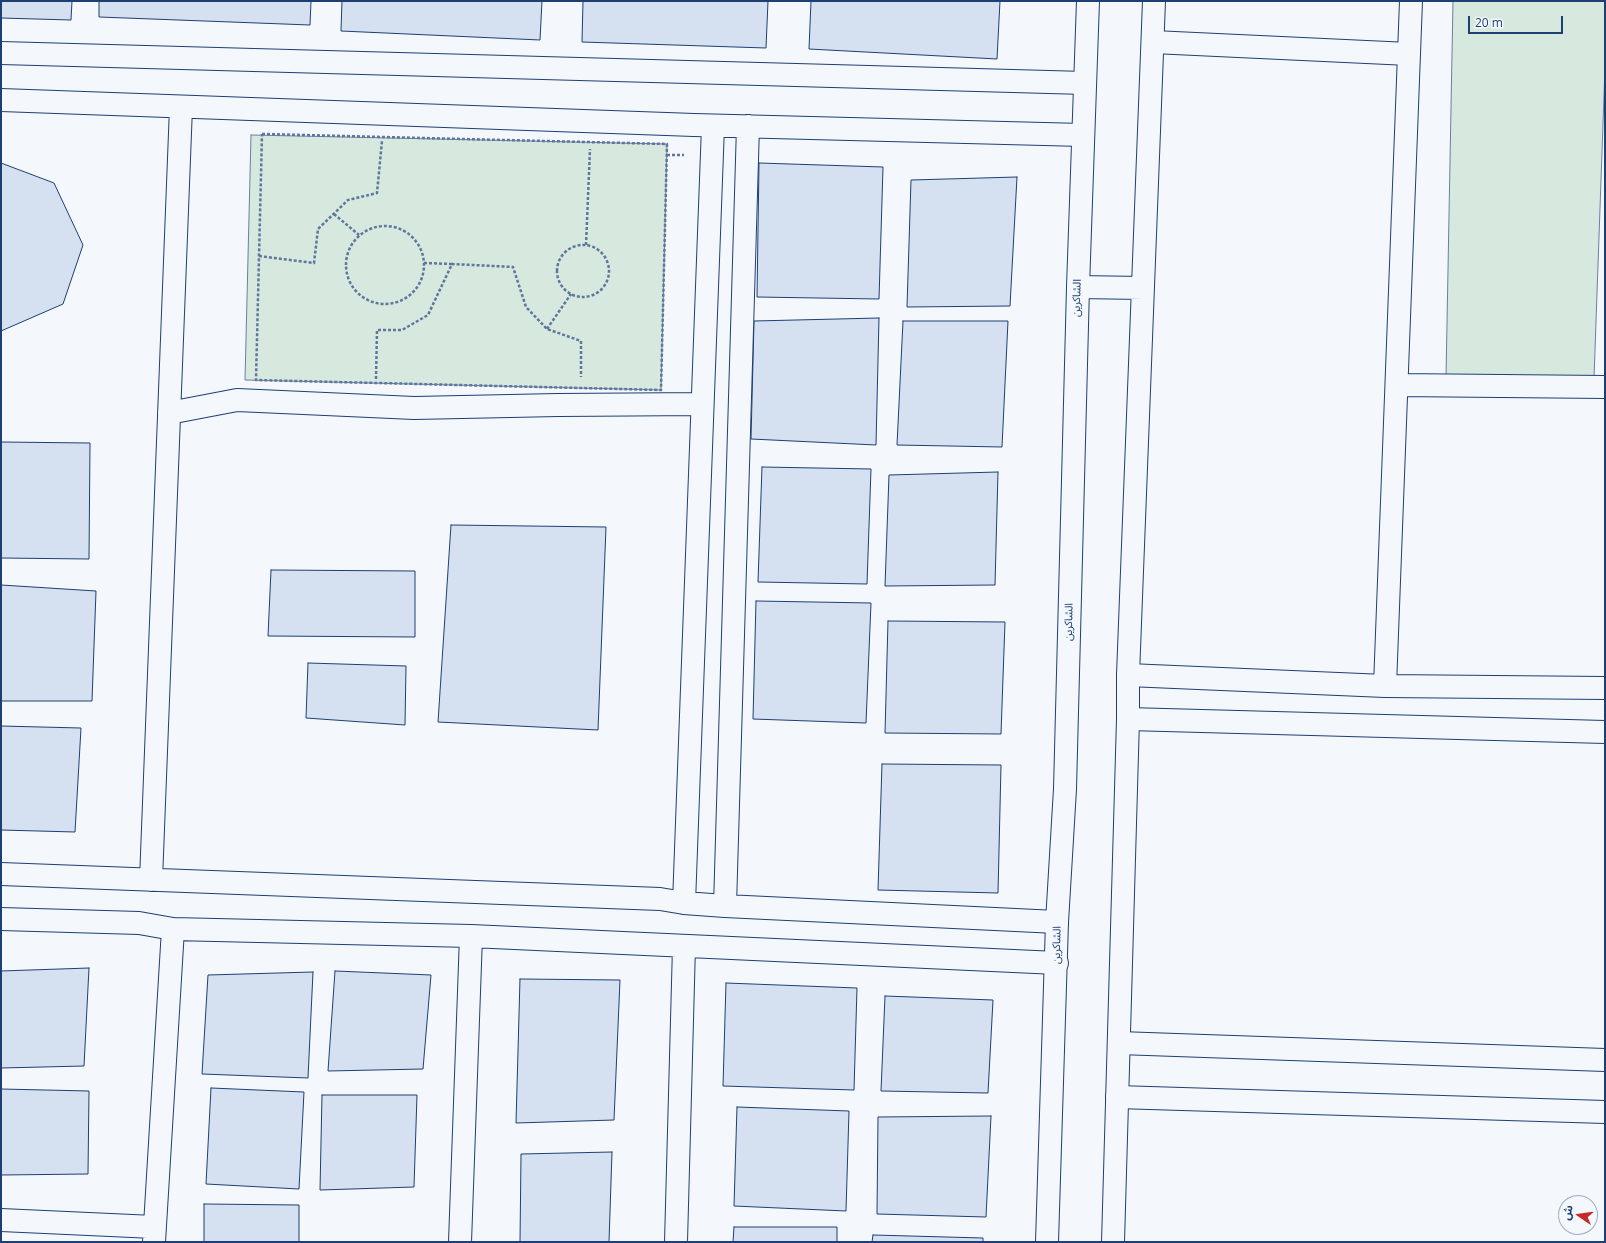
<!DOCTYPE html>
<meta charset="utf-8">
<style>
body{margin:0}
#map{position:relative;width:1606px;height:1243px;overflow:hidden;background:#f4f7fb;font-family:"Open Sans","Noto Sans Arabic",sans-serif}
canvas{display:block}
.frame{position:absolute;inset:0;border:2px solid #1d3f73;pointer-events:none}
.north{position:absolute;left:1558px;top:1195px;width:40px;height:40px;box-sizing:border-box;background:#f4f7fb;border:1px solid #9eadc5;border-radius:50%;rotate:283deg;font-size:11px;font-weight:700;line-height:16px;text-align:center;color:#1d3f73}
.north::after{content:'';display:block;margin:auto;width:14px;height:18px;background:#c62828;clip-path:polygon(50% 0,100% 100%,50% 72%,0 100%)}
.scale{position:absolute;left:1468px;top:16px;width:95px;height:18px;box-sizing:border-box;border:2px solid #1d3f73;border-top:0;padding-left:5px;font-size:12px;line-height:14px;white-space:nowrap;color:#1d3f73;-webkit-text-stroke:3px #f4f7fb;paint-order:stroke}
</style>
<div id="map">
<canvas width="1606" height="1243"></canvas>
<div class="frame"></div>
<div class="north">ش</div>
<div class="scale">20 m</div>
</div>
<script>
const g = document.querySelector('canvas').getContext('2d');
g.lineJoin = 'round';
function fillPath(path, color) { g.fillStyle = color; g.fill(path, 'evenodd'); }
const shape = rows => new Path2D(rows.map(r => 'M' + r).join(''));
function trace(path, color, width, dash) { g.strokeStyle = color; g.lineWidth = width; g.lineCap = dash ? 'butt' : 'round'; g.setLineDash(dash || []); g.stroke(path); }
function write(font, color, halo, rows, align = 'center') {
  g.font = font + ' "Open Sans","Noto Sans Arabic",sans-serif'; g.lineWidth = 3; g.setLineDash([]); g.textBaseline = 'middle'; g.strokeStyle = halo; g.fillStyle = color; for (const [text, x, y, turn = 0] of rows) {
    g.save(); g.translate(x, y); g.rotate((+turn || 0) * Math.PI / 180); g.textAlign = isNaN(turn) ? turn : align; if (halo) g.strokeText(text, 0, 0); g.fillText(text, 0, 0); g.restore();
  }
}
const green = shape([
 [1453,1,1605,1,1605,67,1594,378,1446,377,1453,1],
 [251,135,667,144,661,390,245,380,251,135]
]);
fillPath(green, '#d7e8df');
trace(green, '#687fa3', 1);
const building = shape([
 [1,1,72,1,71,20,1,18,1,1],
 [99,1,311,1,310,25,99,17,99,1],
 [342,1,542,1,540,40,341,31,342,1],
 [583,1,768,1,766,48,582,42,583,1],
 [811,1,1000,1,997,59,809,49,811,1],
 [1,163,54,183,83,245,63,304,1,331,1,163],
 [759,163,883,167,879,299,757,297,759,163],
 [1017,177,1010,306,907,307,911,180,1017,177],
 [879,318,876,445,751,439,754,321,879,318],
 [903,321,1008,321,1002,447,897,445,903,321],
 [1,442,90,443,89,559,1,558,1,442],
 [762,467,871,469,867,584,758,582,762,467],
 [998,472,995,585,885,586,889,475,998,472],
 [451,525,606,527,598,730,438,722,451,525],
 [271,570,415,571,415,637,268,636,271,570],
 [1,585,96,591,92,701,1,701,1,585],
 [756,601,871,603,866,723,753,719,756,601],
 [888,621,1005,622,1001,734,885,733,888,621],
 [308,663,406,666,405,725,306,718,308,663],
 [1,726,81,728,75,832,1,830,1,726],
 [882,764,1001,765,998,893,878,890,882,764],
 [89,968,84,1066,1,1068,1,971,89,968],
 [335,971,431,975,423,1069,328,1071,335,971],
 [313,972,308,1078,202,1074,208,975,313,972],
 [520,979,620,980,614,1120,516,1123,520,979],
 [726,983,857,988,854,1090,723,1086,726,983],
 [885,996,993,1000,988,1093,881,1091,885,996],
 [211,1088,304,1092,299,1189,206,1184,211,1088],
 [1,1089,89,1091,88,1174,1,1175,1,1089],
 [322,1095,417,1095,414,1187,320,1190,322,1095],
 [737,1107,849,1111,846,1211,734,1206,737,1107],
 [991,1116,986,1217,877,1214,878,1117,991,1116],
 [612,1152,609,1242,520,1242,521,1154,612,1152],
 [204,1204,299,1205,299,1242,204,1242,204,1204],
 [734,1227,837,1227,837,1242,733,1242,734,1227],
 [873,1235,983,1238,983,1242,872,1242,873,1235]
]);
fillPath(building, '#d5e0f0');
trace(building, '#1d3f73', 1);
const street = shape([
 [1153,42,1409,54],
 [1,53,1085,83],
 [1,100,694,125,1083,135],
 [1397,385,1605,387],
 [169,413,237,400,414,408,558,405,702,404],
 [1128,675,1385,686,1605,688],
 [1385,686,1411,1],
 [1128,719,1605,732],
 [1,874,660,899,684,903,725,906,1057,922],
 [151,880,181,107],
 [684,903,713,126],
 [725,906,748,126],
 [1,919,139,923,173,929,471,936,1057,963],
 [1119,1043,1605,1060],
 [1117,1097,1605,1112],
 [1,1220,154,1227],
 [154,1242,173,929],
 [460,1242,471,936],
 [676,1242,684,946]
]);
const secondary = shape([
 [1078,287,1143,288],
 [1047,1242,1057,922,1065,789,1078,287,1088,1],
 [1113,1242,1128,719,1128,675,1154,1]
]);
trace(street, '#1d3f73', 24);
trace(secondary, '#1d3f73', 24);
trace(shape([
 [262,134,667,144,661,390,256,380,262,134],
 [667,155,684,155],
 [334,214,359,235],
 '346 265a39 39 0 1 1 78 0a39 39 0 1 1-78 0Z',
 [586,245,590,149],
 '557 271a26 26 0 1 1 52 0a26 26 0 1 1-52 0Z',
 [259,256,314,263,318,229,348,200,377,193,382,141],
 [424,263,452,264],
 [547,329,571,294],
 [376,379,377,330,402,330,428,315,452,264,513,267,526,307,547,329,581,341,581,377]
]), '#5e769c', 2.5, [3, 2]);
trace(street, '#f4f7fb', 22);
trace(secondary, '#f4f7fb', 22);
write('11px', '#1d3f73', '#f4f7fb', [
 ["الشاكرين",1077,298,-88],
 ["الشاكرين",1069,622,-89],
 ["الشاكرين",1057,945,-89]
]);
</script>
